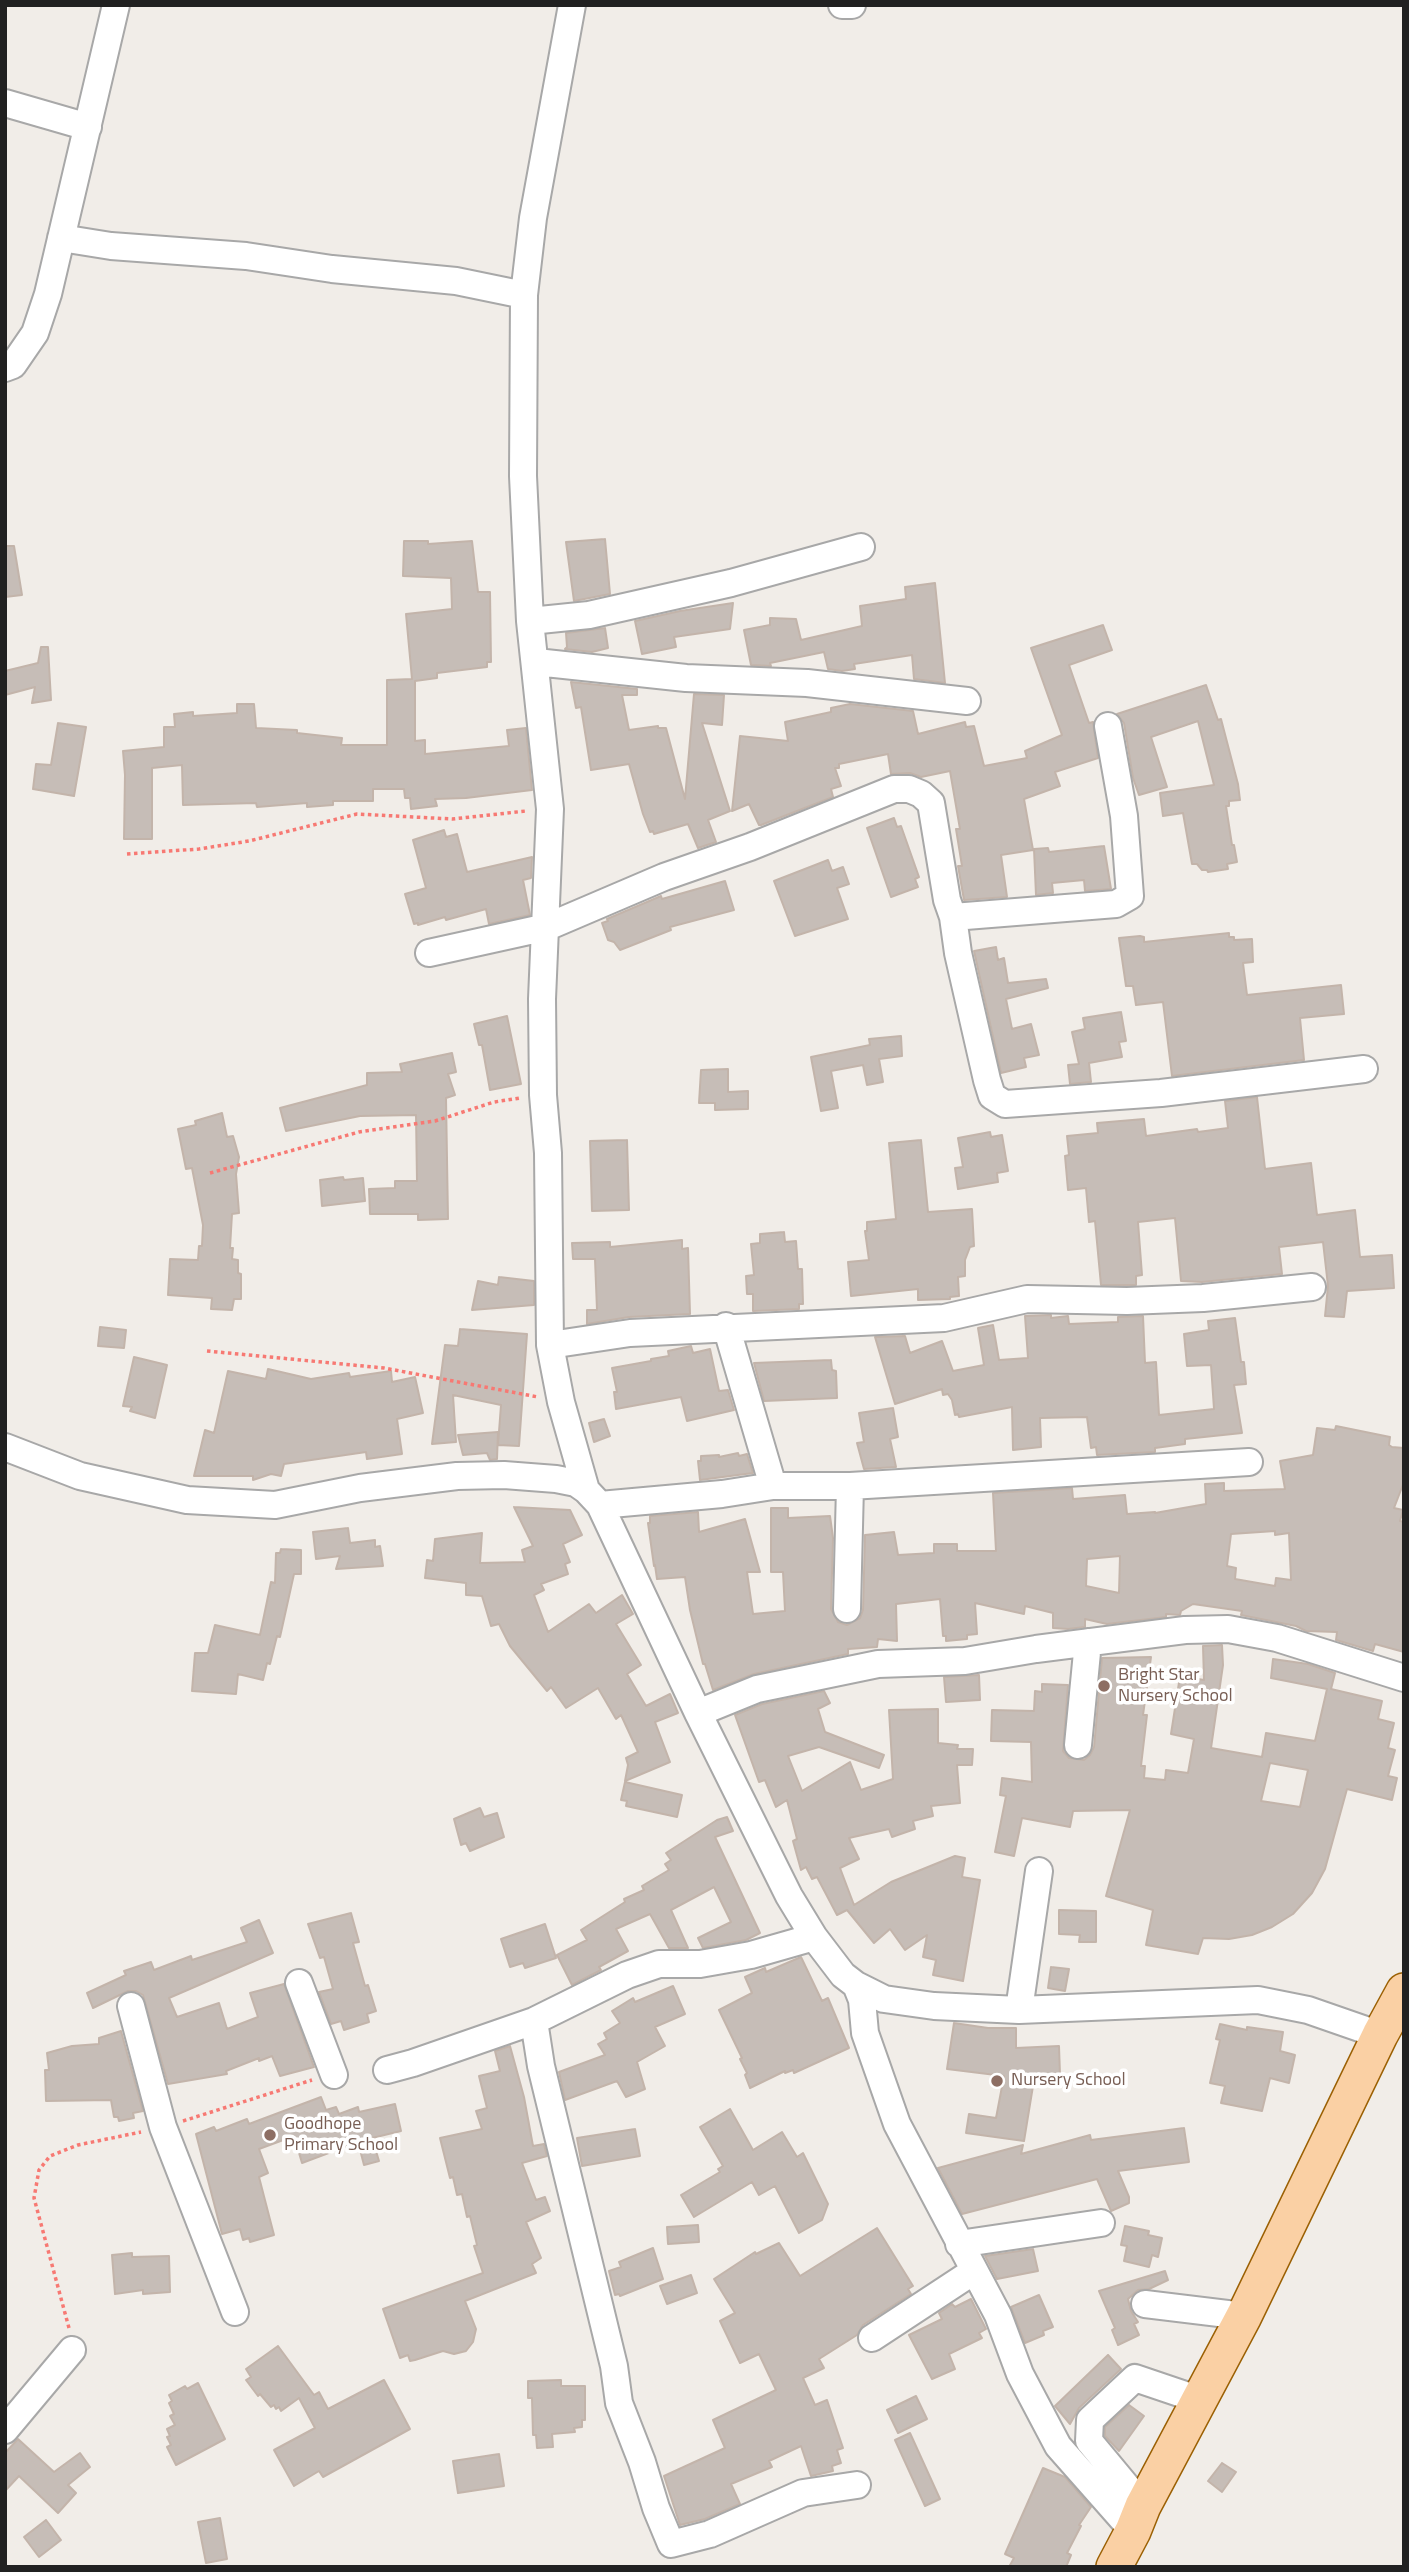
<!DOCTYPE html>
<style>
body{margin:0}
#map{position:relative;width:1409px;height:2572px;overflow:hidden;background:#f1ede8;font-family:"Titillium Web",sans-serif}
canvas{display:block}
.frame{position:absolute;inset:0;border:7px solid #212121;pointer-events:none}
</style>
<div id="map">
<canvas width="1409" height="2572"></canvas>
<div class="frame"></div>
</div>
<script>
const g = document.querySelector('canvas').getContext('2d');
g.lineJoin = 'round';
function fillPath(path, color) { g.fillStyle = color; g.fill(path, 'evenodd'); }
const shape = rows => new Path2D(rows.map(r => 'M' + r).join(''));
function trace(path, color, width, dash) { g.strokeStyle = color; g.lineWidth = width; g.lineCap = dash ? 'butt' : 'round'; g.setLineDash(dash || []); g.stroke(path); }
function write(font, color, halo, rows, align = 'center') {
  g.font = font + ' "Titillium Web",sans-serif'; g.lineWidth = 7; g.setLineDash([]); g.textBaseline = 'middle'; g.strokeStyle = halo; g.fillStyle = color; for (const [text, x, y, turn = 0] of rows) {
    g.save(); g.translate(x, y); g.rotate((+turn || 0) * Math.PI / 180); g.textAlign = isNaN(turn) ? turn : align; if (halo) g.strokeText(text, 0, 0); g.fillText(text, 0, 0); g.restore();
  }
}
const building = shape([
 [605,539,610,594,574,601,566,542,605,539],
 [404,541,428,541,428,544,472,541,478,592,490,592,491,662,487,662,487,667,437,673,437,678,415,681,415,741,425,740,425,754,509,746,507,730,526,728,532,790,466,798,435,799,437,806,411,809,410,798,405,798,404,789,373,789,373,801,333,801,333,805,307,807,307,803,257,807,256,803,183,805,182,765,152,768,152,839,124,839,125,775,123,751,164,747,164,727,175,727,174,714,193,712,193,716,237,713,237,704,254,704,256,728,297,730,297,733,342,738,341,745,387,745,387,680,412,679,406,614,452,609,451,578,403,576,404,541],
 [5,546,14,546,22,595,5,597,5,546],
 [935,583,945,683,914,679,912,655,854,664,855,669,842,671,828,669,824,652,770,663,771,666,751,665,744,630,770,625,770,618,796,619,801,640,862,626,860,606,906,599,905,587,935,583],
 [733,603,730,629,674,637,676,647,642,654,635,621,680,611,733,603],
 [1103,625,1112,650,1069,665,1089,723,1093,722,1098,758,1055,772,1060,786,1024,799,1033,850,1001,855,1007,897,964,900,958,866,962,866,956,829,960,829,950,771,921,777,910,773,891,774,888,754,839,764,839,768,835,768,841,786,831,789,833,797,761,825,759,825,749,804,732,811,740,736,788,741,785,722,831,712,831,708,850,704,913,711,918,734,965,722,966,727,974,726,984,766,1027,758,1025,751,1062,735,1031,648,1103,625],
 [605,628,608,648,592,652,565,649,567,647,566,633,605,628],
 [41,647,48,647,51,700,32,703,35,687,5,695,5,671,38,663,41,647],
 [571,682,637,689,637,695,622,695,629,730,658,726,658,728,666,728,685,799,694,694,724,695,722,725,702,723,730,811,708,820,716,842,698,848,688,824,654,834,653,831,650,832,643,814,629,764,591,770,581,707,576,708,571,682],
 [1206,685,1218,720,1221,719,1238,784,1240,800,1229,801,1229,806,1226,806,1232,845,1234,845,1237,862,1227,864,1228,869,1208,872,1207,870,1202,870,1197,864,1192,864,1183,813,1163,816,1160,793,1214,785,1198,721,1151,737,1167,787,1139,795,1133,778,1124,723,1117,714,1206,685],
 [58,723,86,727,74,796,33,789,36,764,51,765,58,723],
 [894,818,897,827,901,826,919,877,915,879,918,887,891,897,867,828,894,818],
 [444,830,446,837,457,834,467,872,532,857,531,878,523,880,530,915,489,924,486,909,446,920,445,917,418,925,418,923,414,924,405,894,426,888,413,840,444,830],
 [1104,846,1111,889,1085,891,1084,880,1052,883,1053,893,1036,895,1034,849,1048,848,1049,852,1104,846],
 [828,860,832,871,843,867,849,884,837,888,848,919,795,936,774,881,828,860],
 [725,881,734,910,670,927,671,930,620,950,614,942,608,940,602,923,608,921,607,919,661,896,662,899,725,881],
 [1229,933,1229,937,1234,937,1234,940,1252,939,1253,962,1243,963,1247,995,1341,985,1344,1014,1300,1018,1304,1060,1172,1076,1163,1002,1136,1005,1133,986,1126,986,1119,938,1140,936,1144,937,1144,942,1229,933],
 [996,947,998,960,1004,958,1008,983,1046,979,1048,988,1006,999,1012,1029,1031,1024,1039,1055,1024,1058,1026,1067,1001,1073,974,951,996,947],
 [1121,1012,1126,1041,1119,1042,1122,1057,1089,1063,1091,1082,1070,1084,1068,1065,1079,1064,1072,1032,1085,1029,1083,1018,1121,1012],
 [507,1016,521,1084,490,1090,482,1045,479,1045,474,1024,507,1016],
 [901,1036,902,1056,879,1059,883,1082,867,1085,863,1065,831,1071,838,1108,821,1111,811,1057,870,1045,869,1039,901,1036],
 [452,1053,456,1072,448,1074,455,1095,446,1098,448,1219,418,1220,418,1214,370,1214,369,1189,395,1188,395,1181,417,1181,416,1115,360,1116,286,1131,280,1108,367,1085,367,1073,402,1072,400,1064,452,1053],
 [728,1069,728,1092,748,1091,748,1109,715,1110,715,1103,699,1103,701,1070,728,1069],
 [1257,1097,1265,1169,1311,1163,1317,1215,1355,1210,1360,1257,1392,1255,1394,1288,1347,1291,1344,1317,1325,1316,1328,1286,1323,1242,1279,1247,1282,1274,1202,1282,1181,1281,1175,1218,1138,1222,1142,1275,1136,1276,1136,1285,1101,1285,1095,1221,1089,1222,1086,1188,1068,1190,1065,1156,1069,1155,1067,1136,1098,1133,1097,1123,1144,1119,1146,1136,1197,1129,1198,1132,1228,1128,1225,1101,1257,1097],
 [222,1113,227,1137,233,1136,239,1157,236,1174,239,1213,232,1214,230,1248,233,1248,232,1259,238,1260,238,1273,241,1274,241,1299,234,1299,232,1310,211,1309,212,1298,168,1295,170,1259,198,1260,199,1246,202,1246,203,1225,192,1168,186,1169,178,1129,196,1125,195,1121,222,1113],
 [990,1132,991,1137,1002,1135,1008,1171,997,1173,998,1182,958,1189,955,1168,963,1167,958,1138,990,1132],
 [627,1140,629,1210,592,1211,590,1141,627,1140],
 [921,1140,928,1212,972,1209,974,1246,970,1247,965,1260,965,1276,958,1277,959,1296,950,1297,950,1299,918,1300,918,1289,851,1296,848,1262,869,1260,865,1231,867,1231,867,1222,896,1219,889,1143,921,1140],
 [343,1177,344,1180,363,1178,365,1201,322,1206,320,1180,343,1177],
 [784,1232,785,1242,796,1241,798,1269,802,1269,803,1304,799,1304,799,1309,753,1311,753,1294,747,1294,746,1276,754,1275,751,1244,760,1243,760,1234,784,1232],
 [682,1240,682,1249,688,1248,690,1314,629,1317,587,1324,587,1310,597,1310,595,1259,573,1259,572,1243,610,1242,610,1247,682,1240],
 [499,1277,534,1281,534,1305,472,1310,478,1281,498,1285,499,1277],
 [1051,1315,1051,1318,1068,1316,1069,1324,1118,1322,1118,1317,1143,1316,1145,1363,1156,1362,1159,1415,1214,1409,1211,1365,1187,1366,1184,1334,1209,1330,1208,1321,1235,1318,1241,1362,1244,1362,1246,1384,1234,1385,1242,1433,1185,1439,1185,1444,1155,1448,1155,1452,1097,1455,1096,1447,1091,1448,1087,1417,1040,1418,1041,1447,1013,1450,1012,1407,959,1417,958,1414,955,1415,952,1400,948,1394,943,1395,942,1389,895,1404,875,1337,905,1336,910,1353,942,1341,953,1371,984,1365,978,1328,993,1325,999,1360,1028,1358,1025,1316,1051,1315],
 [100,1327,126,1330,124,1348,98,1346,100,1327],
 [460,1329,527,1334,519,1446,498,1445,501,1405,453,1395,456,1442,432,1444,445,1345,458,1346,460,1329],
 [691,1346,693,1353,710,1349,719,1391,728,1390,734,1410,687,1421,681,1397,616,1409,614,1392,617,1392,612,1368,651,1361,651,1359,669,1356,668,1351,691,1346],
 [134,1357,167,1365,155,1418,130,1411,132,1407,123,1406,134,1357],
 [831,1360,832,1370,836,1371,837,1398,764,1401,754,1363,831,1360],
 [268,1369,311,1379,349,1373,350,1377,391,1371,392,1382,415,1377,423,1413,397,1419,402,1454,367,1459,366,1452,284,1464,281,1476,271,1474,253,1480,253,1476,194,1476,205,1430,214,1433,228,1371,266,1379,268,1369],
 [893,1408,898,1437,890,1439,896,1467,864,1469,857,1443,864,1442,859,1413,893,1408],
 [604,1419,610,1436,594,1442,589,1423,604,1419],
 [1336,1426,1390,1437,1389,1445,1392,1447,1404,1448,1404,1482,1394,1508,1403,1510,1400,1521,1404,1522,1404,1652,1375,1644,1373,1651,1336,1640,1337,1632,1306,1631,1296,1626,1241,1615,1242,1611,1193,1604,1181,1611,1180,1615,1166,1614,1166,1617,1107,1624,1085,1619,1085,1627,1068,1629,1053,1628,1053,1613,1025,1606,1024,1614,975,1603,977,1634,967,1635,967,1639,946,1641,946,1636,943,1636,940,1599,896,1604,897,1641,878,1639,877,1647,848,1649,848,1654,754,1674,713,1690,705,1664,703,1664,690,1610,685,1577,657,1579,655,1565,654,1566,648,1523,650,1523,650,1516,698,1512,699,1532,745,1519,760,1572,747,1572,753,1614,785,1611,783,1572,771,1572,771,1508,788,1508,788,1518,830,1516,833,1538,831,1609,838,1622,847,1625,860,1618,863,1610,865,1535,894,1532,898,1555,934,1553,934,1544,957,1544,957,1551,996,1551,993,1493,1072,1488,1073,1499,1125,1495,1127,1514,1155,1512,1155,1513,1206,1504,1205,1484,1224,1483,1224,1491,1285,1489,1280,1461,1313,1455,1317,1428,1335,1430,1336,1426],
 [1275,1531,1275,1535,1289,1533,1291,1580,1276,1578,1275,1586,1235,1579,1236,1568,1227,1566,1231,1534,1275,1531],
 [1120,1556,1119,1593,1086,1586,1087,1559,1120,1556],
 [498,1432,497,1459,490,1460,487,1453,463,1455,458,1435,498,1432],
 [738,1453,739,1456,747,1454,753,1473,700,1480,698,1461,701,1461,701,1456,719,1455,719,1457,738,1453],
 [514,1507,570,1510,582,1535,563,1544,570,1562,565,1564,568,1574,541,1584,544,1590,534,1595,548,1632,589,1604,596,1613,622,1595,633,1614,616,1624,641,1665,627,1674,646,1706,670,1694,678,1713,655,1722,670,1762,625,1781,628,1765,626,1758,638,1752,621,1715,616,1719,598,1688,566,1708,551,1687,547,1691,510,1646,499,1624,491,1626,482,1596,466,1595,466,1583,425,1578,427,1560,433,1561,435,1539,482,1533,480,1563,525,1562,522,1550,533,1546,514,1507],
 [348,1528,350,1543,375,1540,375,1547,380,1546,383,1566,336,1569,340,1556,316,1559,313,1532,348,1528],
 [281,1549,301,1550,301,1574,294,1574,280,1637,277,1636,270,1664,267,1663,263,1680,238,1674,236,1694,192,1691,195,1653,208,1653,215,1625,260,1635,271,1582,275,1583,276,1553,280,1553,281,1549],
 [1222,1645,1223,1665,1211,1748,1262,1757,1266,1733,1315,1741,1327,1689,1271,1678,1273,1659,1308,1664,1335,1673,1331,1689,1382,1701,1378,1719,1394,1723,1388,1748,1395,1750,1388,1776,1397,1778,1392,1800,1347,1789,1325,1869,1312,1893,1293,1914,1272,1927,1252,1935,1229,1939,1203,1938,1198,1954,1146,1945,1153,1910,1106,1896,1130,1810,1073,1811,1070,1827,1022,1818,1014,1856,995,1852,1006,1796,1000,1795,1002,1778,1032,1782,1031,1742,991,1741,992,1710,1034,1711,1035,1691,1042,1692,1042,1684,1068,1685,1063,1751,1069,1758,1084,1760,1090,1755,1094,1747,1102,1658,1151,1657,1143,1715,1147,1715,1141,1766,1145,1766,1144,1778,1165,1780,1166,1770,1188,1773,1194,1739,1171,1734,1180,1676,1204,1680,1203,1646,1222,1645],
 [1270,1763,1308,1770,1300,1807,1261,1801,1270,1763],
 [979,1675,980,1700,946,1702,944,1677,979,1675],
 [824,1691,830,1703,818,1709,825,1732,884,1755,879,1768,819,1747,788,1756,802,1791,850,1762,861,1790,893,1779,889,1710,938,1709,938,1743,958,1745,957,1749,973,1749,972,1765,957,1765,960,1803,931,1806,933,1816,913,1821,915,1829,892,1837,889,1829,849,1838,859,1859,840,1868,854,1905,891,1882,955,1856,965,1858,962,1877,980,1880,963,1981,933,1975,936,1960,923,1957,927,1935,905,1950,890,1929,874,1943,847,1910,837,1915,817,1877,812,1879,806,1867,801,1870,793,1841,797,1839,787,1800,776,1807,765,1780,759,1782,735,1715,762,1704,824,1691],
 [625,1782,682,1795,677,1817,626,1806,627,1801,621,1800,625,1782],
 [480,1808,484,1817,497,1813,504,1837,470,1851,466,1843,461,1845,454,1819,480,1808],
 [727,1817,733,1831,715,1837,760,1933,746,1940,703,1948,698,1938,731,1922,714,1887,671,1910,688,1948,669,1948,650,1914,616,1929,628,1951,599,1967,601,1970,572,1985,557,1955,587,1940,581,1930,625,1902,624,1899,644,1890,642,1886,669,1870,665,1864,671,1860,666,1853,717,1820,727,1817],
 [1059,1910,1096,1911,1096,1942,1079,1942,1080,1935,1059,1934,1059,1910],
 [351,1913,359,1942,353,1943,365,1986,368,1985,376,2011,367,2014,369,2022,344,2030,341,2021,331,2024,319,1992,333,1989,324,1957,320,1958,308,1924,351,1913],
 [259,1920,273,1953,169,1998,177,2017,219,2003,227,2029,258,2017,250,1993,284,1984,314,2067,280,2076,272,2056,259,2061,259,2058,226,2071,227,2074,168,2084,143,1995,136,1991,128,1991,93,2008,87,1993,126,1975,124,1971,151,1962,154,1970,191,1956,192,1960,247,1942,241,1928,259,1920],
 [545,1924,556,1958,525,1968,523,1963,510,1967,501,1939,545,1924],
 [801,1957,822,2001,828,1998,849,2048,794,2073,793,2070,785,2073,785,2071,750,2088,745,2075,747,2073,740,2059,742,2058,719,2010,752,1993,745,1977,765,1968,766,1972,801,1957],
 [1051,1967,1069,1969,1065,1991,1048,1988,1051,1967],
 [673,1986,685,2014,655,2027,665,2046,637,2062,645,2089,626,2097,617,2081,565,2100,559,2072,605,2055,598,2044,607,2039,604,2033,620,2023,612,2011,633,1998,635,2002,673,1986],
 [954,2023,988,2028,1016,2028,1016,2048,1059,2046,1060,2075,1048,2077,1048,2085,1033,2086,1024,2141,966,2133,969,2114,996,2118,1004,2076,947,2069,954,2023],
 [1220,2024,1247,2030,1247,2027,1283,2032,1280,2051,1295,2055,1289,2083,1270,2078,1262,2111,1221,2103,1225,2086,1210,2083,1220,2040,1216,2039,1220,2024],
 [121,2031,143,2111,133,2113,134,2118,119,2121,118,2117,114,2117,111,2100,46,2101,45,2070,49,2070,47,2053,72,2046,99,2044,99,2038,121,2031],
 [510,2046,524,2097,533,2146,544,2144,547,2156,522,2163,536,2200,545,2197,550,2211,526,2222,541,2258,532,2264,536,2273,465,2301,476,2329,473,2342,466,2351,454,2354,443,2351,415,2360,410,2361,408,2355,400,2358,383,2309,483,2273,474,2246,477,2245,470,2216,467,2217,462,2194,457,2195,453,2177,450,2178,440,2138,482,2129,476,2111,487,2108,479,2076,500,2071,495,2051,510,2046],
 [321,2097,326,2110,336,2107,339,2114,358,2107,359,2112,395,2104,401,2131,372,2138,379,2161,364,2165,358,2142,302,2163,294,2136,259,2149,268,2173,259,2177,274,2235,250,2242,249,2238,243,2240,240,2229,222,2234,196,2134,214,2127,216,2131,247,2119,249,2124,321,2097],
 [730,2109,753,2150,782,2132,797,2157,803,2153,828,2204,822,2220,799,2233,775,2186,759,2195,752,2182,694,2217,681,2195,720,2172,718,2169,723,2166,700,2127,730,2109],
 [1184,2128,1189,2162,1118,2171,1129,2197,1129,2203,1111,2211,1097,2179,962,2214,938,2168,1023,2145,1021,2154,1090,2135,1091,2140,1184,2128],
 [635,2129,640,2156,582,2166,577,2138,635,2129],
 [698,2225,699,2242,668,2244,667,2227,698,2225],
 [1125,2226,1149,2231,1148,2235,1162,2238,1158,2257,1152,2255,1149,2267,1124,2261,1127,2246,1121,2245,1125,2226],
 [877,2228,913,2286,908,2289,911,2294,863,2325,857,2335,819,2359,824,2368,803,2378,815,2405,827,2400,843,2448,837,2450,841,2463,832,2466,833,2471,811,2476,801,2446,769,2461,772,2467,731,2484,740,2504,705,2519,680,2525,664,2476,725,2448,713,2420,776,2390,759,2354,740,2363,720,2321,735,2313,714,2279,755,2252,756,2254,779,2243,800,2276,877,2228],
 [653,2248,663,2279,620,2296,619,2294,615,2295,609,2271,621,2267,619,2262,653,2248],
 [1033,2249,1038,2271,997,2279,985,2256,1033,2249],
 [132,2253,132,2257,169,2256,170,2292,143,2294,143,2290,115,2294,112,2255,132,2253],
 [1165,2271,1168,2280,1149,2289,1138,2290,1128,2299,1131,2311,1138,2322,1134,2324,1139,2335,1118,2345,1112,2330,1115,2328,1099,2291,1165,2271],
 [691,2275,697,2293,667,2304,660,2286,691,2275],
 [1039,2295,1053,2327,1043,2331,1044,2335,1025,2343,1011,2307,1039,2295],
 [971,2299,986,2329,979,2333,982,2338,949,2354,955,2369,932,2379,909,2335,942,2319,939,2313,952,2304,955,2307,971,2299],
 [278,2346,314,2395,319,2392,328,2409,384,2380,410,2429,323,2477,319,2471,294,2486,274,2450,315,2428,299,2398,281,2411,279,2407,276,2409,274,2405,271,2407,260,2394,258,2396,246,2380,251,2377,246,2369,278,2346],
 [1108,2355,1121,2369,1079,2408,1070,2424,1055,2406,1108,2355],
 [561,2380,561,2386,585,2386,585,2420,582,2420,582,2427,574,2428,575,2432,552,2434,553,2447,537,2448,536,2435,533,2435,532,2398,528,2398,528,2381,561,2380],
 [198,2383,225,2439,176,2465,167,2447,171,2445,167,2437,170,2436,167,2429,175,2425,170,2416,174,2414,169,2403,172,2401,169,2395,185,2386,187,2389,198,2383],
 [916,2396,927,2419,898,2433,887,2410,916,2396],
 [1129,2405,1144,2416,1119,2451,1105,2436,1105,2427,1129,2405],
 [910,2433,940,2499,925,2506,895,2440,910,2433],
 [18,2439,54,2472,80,2453,90,2467,68,2485,76,2493,58,2513,19,2476,5,2491,5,2453,18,2439],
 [499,2454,504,2486,458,2493,453,2461,499,2454],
 [1222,2463,1236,2472,1222,2492,1208,2481,1222,2463],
 [1043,2468,1065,2477,1091,2507,1079,2525,1081,2526,1067,2553,1071,2555,1066,2567,1009,2567,1014,2558,1005,2554,1043,2468],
 [220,2518,227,2559,206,2563,198,2522,220,2518],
 [46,2520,61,2540,39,2557,24,2537,46,2520]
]);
fillPath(building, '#c6bdb7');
trace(building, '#c3b4aa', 2);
const minor = shape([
 [572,5,533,218,524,295,523,476,530,621,550,809,542,999,543,1095,548,1153,550,1345,561,1402,586,1490,600,1505,698,1713,789,1896,814,1937,843,1975,856,1985,884,1999,934,2006,1019,2010,1258,2000,1308,2010,1380,2035],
 [842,5,852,5],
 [5,103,88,127],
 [61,238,111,246,246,256,332,269,456,281,524,295],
 [5,368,13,365,35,333,48,294,116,5],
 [530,621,589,615,731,583,861,547],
 [536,662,686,678,807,683,967,701],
 [953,917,1116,904,1130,896,1124,816,1108,726],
 [429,953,547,927,664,877,750,847,894,789,909,789,921,794,931,803,947,900,953,917,958,953,987,1080,992,1096,1005,1104,1161,1093,1364,1069],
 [726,1326,773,1486],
 [550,1345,630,1333,944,1318,1027,1299,1127,1301,1203,1298,1312,1287],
 [5,1447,80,1476,187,1500,275,1505,360,1488,457,1476,504,1475,556,1479,576,1483,586,1490],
 [600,1505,722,1494,773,1486,850,1486,1249,1462],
 [847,1609,850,1486],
 [698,1713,757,1689,878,1664,965,1661,1036,1649,1185,1630,1228,1629,1277,1638,1404,1678],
 [1078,1745,1088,1642],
 [299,1983,334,2075],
 [856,1985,862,2000,865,2033,897,2124,998,2315,1020,2374,1058,2446,1133,2531],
 [131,2006,163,2127,235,2312],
 [1019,2010,1039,1871],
 [534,2021,541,2066,614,2366,619,2403,642,2462,656,2508,671,2544,710,2534,803,2493,857,2485],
 [387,2070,413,2063,534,2021,627,1975,659,1964,700,1964,751,1955,814,1937],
 [959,2244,1101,2223],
 [1145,2304,1244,2316],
 [872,2338,974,2271],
 [5,2430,72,2350],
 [1143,2506,1089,2441,1090,2420,1135,2378,1200,2400]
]);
const major = shape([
 [1114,2567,1133,2531,1143,2506,1244,2316,1380,2035,1404,1991]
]);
trace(minor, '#a8a8a8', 30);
trace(major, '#9b6003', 38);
trace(shape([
 [127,854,199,849,249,841,357,814,452,819,526,811],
 [210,1173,359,1132,435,1121,494,1102,520,1098],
 [207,1351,384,1368,538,1397],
 [183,2121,312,2080],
 [69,2328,34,2198,39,2170,50,2156,78,2145,141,2132]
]), '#f77973', 3.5, [3.5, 3.5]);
trace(minor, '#fff', 26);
trace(major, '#fad0a4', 35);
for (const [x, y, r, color] of [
 [1104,1686,7,"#8d6e63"],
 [997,2081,7,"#8d6e63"],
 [270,2135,7,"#8d6e63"]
]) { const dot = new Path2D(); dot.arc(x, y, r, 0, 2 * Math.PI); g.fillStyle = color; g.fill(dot); trace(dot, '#fff', 2.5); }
write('18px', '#785e54', '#fff', [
 ["Bright Star",1118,1676],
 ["Nursery School",1118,1697],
 ["Nursery School",1011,2081],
 ["Goodhope",284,2125],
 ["Primary School",284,2146]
], 'left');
</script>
